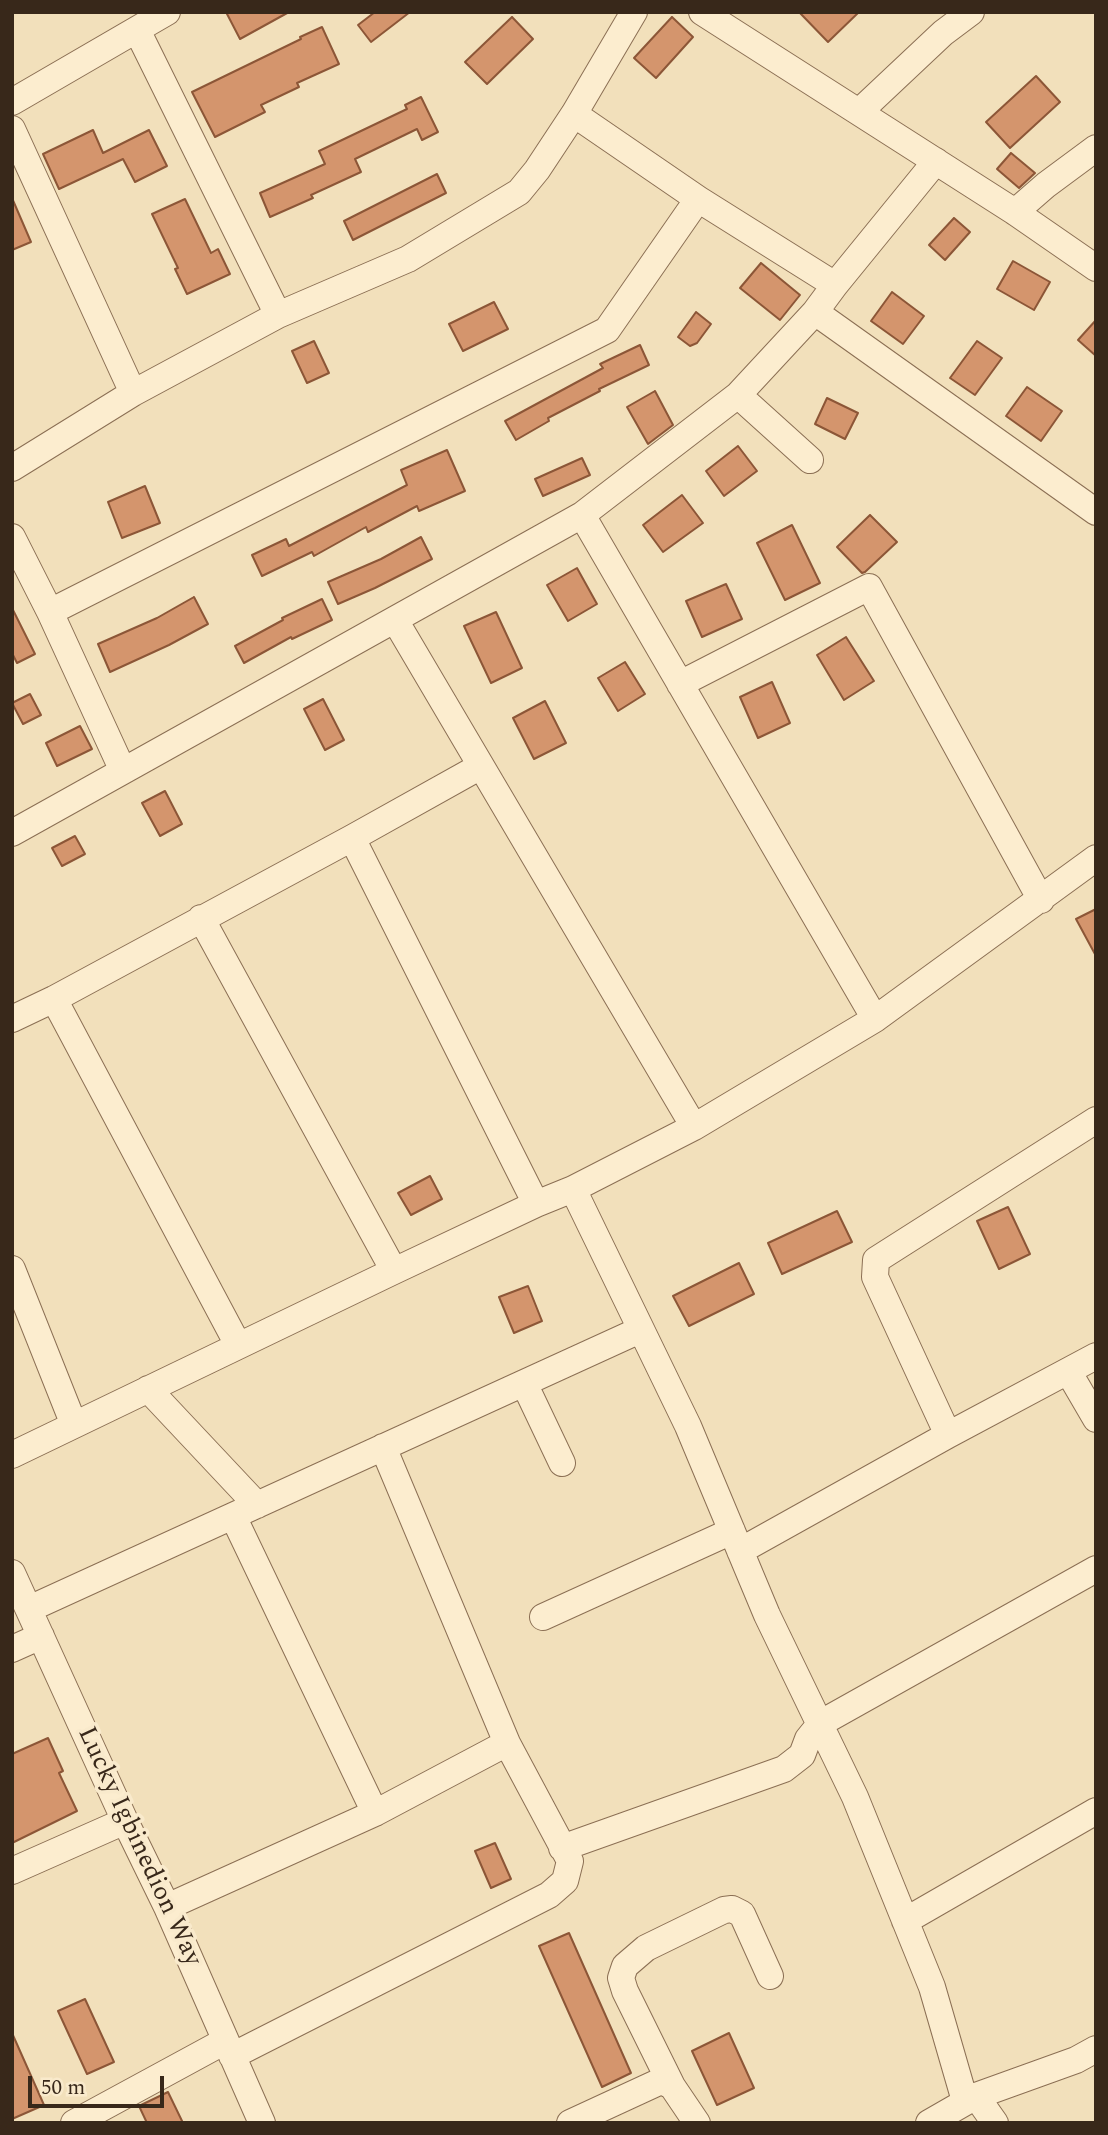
<!DOCTYPE html>
<style>
body{margin:0}
#map{position:relative;width:1108px;height:2135px;overflow:hidden;background:#f2e0bb;font-family:Spectral,serif}
canvas{display:block}
.frame{position:absolute;inset:0;border:14px solid #38281a;pointer-events:none}
.scale{position:absolute;left:28px;top:2076px;width:136px;height:32px;box-sizing:border-box;border:4px solid #38281a;border-top:0;padding-left:9px;font-size:21px;line-height:24px;white-space:nowrap;color:#38281a;-webkit-text-stroke:5px #f9eacc;paint-order:stroke}
</style>
<div id="map">
<canvas width="1108" height="2135"></canvas>
<div class="frame"></div>
<div class="scale">50 m</div>
</div>
<script>
const g = document.querySelector('canvas').getContext('2d');
g.lineJoin = 'round';
function fillPath(path, color) { g.fillStyle = color; g.fill(path, 'evenodd'); }
const shape = rows => new Path2D(rows.map(r => 'M' + r).join(''));
function trace(path, color, width, dash) { g.strokeStyle = color; g.lineWidth = width; g.lineCap = dash ? 'butt' : 'round'; g.setLineDash(dash || []); g.stroke(path); }
function write(font, color, halo, rows, align = 'center') {
  g.font = font + ' Spectral,serif'; g.lineWidth = 7; g.setLineDash([]); g.textBaseline = 'middle'; g.strokeStyle = halo; g.fillStyle = color; for (const [text, x, y, turn = 0] of rows) {
    g.save(); g.translate(x, y); g.rotate((+turn || 0) * Math.PI / 180); g.textAlign = isNaN(turn) ? turn : align; if (halo) g.strokeText(text, 0, 0); g.fillText(text, 0, 0); g.restore();
  }
}
const building = shape([
 [226,12,289,12,240,39,226,12],
 [375,12,410,12,371,42,358,25,375,12],
 [799,12,859,12,828,42,799,12],
 [512,17,533,39,487,84,465,62,512,17],
 [672,17,693,37,656,78,634,58,672,17],
 [322,27,339,64,297,83,299,87,261,105,265,112,215,137,192,92,301,39,300,37,322,27],
 [1036,76,1060,102,1010,148,986,122,1036,76],
 [421,97,438,132,422,140,417,129,355,159,361,172,311,195,313,198,270,217,260,193,325,164,319,151,407,109,405,105,421,97],
 [93,130,103,153,149,130,167,166,135,182,123,159,59,189,43,154,93,130],
 [1011,153,1035,173,1019,188,997,169,1011,153],
 [437,174,446,193,353,240,344,221,437,174],
 [12,198,31,242,12,250,12,198],
 [185,199,211,253,218,249,230,274,187,294,175,269,178,268,152,214,185,199],
 [954,218,970,232,945,260,929,245,954,218],
 [1013,261,1050,282,1034,310,997,289,1013,261],
 [761,263,800,295,780,320,740,288,761,263],
 [892,292,924,316,903,344,871,321,892,292],
 [494,302,508,329,463,351,449,324,494,302],
 [696,312,711,324,697,343,690,346,678,337,696,312],
 [1096,320,1096,356,1078,340,1096,320],
 [314,341,329,373,307,383,292,351,314,341],
 [977,341,1002,358,975,395,950,378,977,341],
 [640,345,649,365,599,389,600,391,548,418,549,421,516,440,505,421,603,368,600,364,640,345],
 [1027,387,1062,411,1041,441,1006,416,1027,387],
 [655,391,673,425,648,444,627,407,655,391],
 [827,398,858,413,845,439,815,424,827,398],
 [738,446,757,471,724,496,706,471,738,446],
 [447,450,465,491,419,511,417,506,368,532,366,527,314,556,312,552,262,576,252,555,286,539,289,546,407,485,401,470,447,450],
 [582,458,590,475,543,496,535,479,582,458],
 [145,486,160,523,122,538,108,502,145,486],
 [682,495,703,523,663,552,643,525,682,495],
 [870,515,897,542,865,572,862,573,837,547,870,515],
 [792,525,820,583,785,600,757,543,792,525],
 [421,537,432,559,375,588,338,604,328,582,381,559,421,537],
 [577,568,597,604,568,621,547,585,577,568],
 [726,584,742,619,702,637,686,601,726,584],
 [194,597,208,624,169,645,110,672,98,644,157,618,194,597],
 [322,599,332,620,292,639,291,637,244,663,235,646,283,620,282,618,322,599],
 [12,608,35,654,17,663,12,653,12,608],
 [496,612,522,668,491,683,464,626,496,612],
 [846,637,874,681,844,700,817,655,846,637],
 [625,662,645,694,618,711,598,678,625,662],
 [772,682,790,723,758,738,740,697,772,682],
 [30,694,41,715,23,724,12,703,30,694],
 [323,699,344,740,325,750,304,709,323,699],
 [545,701,566,743,534,759,513,718,545,701],
 [80,726,92,749,57,766,46,743,80,726],
 [165,791,182,824,160,836,142,803,165,791],
 [75,836,85,854,62,866,52,848,75,836],
 [1096,909,1096,956,1076,919,1096,909],
 [430,1176,442,1199,411,1215,398,1193,430,1176],
 [1008,1207,1030,1254,999,1269,977,1221,1008,1207],
 [837,1211,852,1242,782,1274,768,1243,837,1211],
 [739,1263,754,1294,689,1326,673,1296,739,1263],
 [528,1286,542,1321,514,1333,499,1297,528,1286],
 [48,1738,63,1771,59,1773,77,1811,12,1843,12,1754,48,1738],
 [495,1843,511,1879,491,1888,475,1851,495,1843],
 [569,1933,631,2073,602,2087,539,1946,569,1933],
 [85,1999,114,2062,87,2074,58,2011,85,1999],
 [12,2033,44,2105,12,2119,12,2033],
 [729,2033,754,2088,717,2105,692,2051,729,2033],
 [168,2092,183,2123,147,2123,139,2106,168,2092]
]);
fillPath(building, '#d4956d');
trace(building, '#8c5637', 2);
const minor = shape([
 [702,12,1015,212,1096,268],
 [137,30,278,315],
 [12,102,167,12],
 [859,112,943,33,971,12],
 [574,114,698,199,835,285,815,312],
 [12,129,133,393],
 [1015,212,1046,185,1096,148],
 [835,285,936,161],
 [738,395,810,460],
 [12,468,133,393,278,315,408,259,519,192,537,170,574,114,634,12],
 [582,515,875,1019,1096,858],
 [12,537,50,612,123,771],
 [50,612,607,330,698,199],
 [680,684,869,587,1041,900],
 [12,833,582,515,738,395,815,312,1096,512],
 [352,838,536,1204],
 [201,918,394,1271],
 [54,999,238,1345],
 [12,1019,54,999,352,838,481,766],
 [694,1127,875,1019],
 [573,1189,688,1426,767,1615,855,1797,932,1987,965,2101],
 [12,1269,74,1425],
 [1068,1371,1096,1419],
 [524,1383,562,1463],
 [148,1389,257,1505],
 [948,1435,875,1277,876,1260,1096,1120],
 [12,1455,394,1271,536,1204,573,1189,694,1127,395,620],
 [233,1516,375,1813],
 [740,1551,948,1435,1096,1356],
 [12,1573,125,1821,167,1907,262,2123],
 [29,1609,640,1330],
 [543,1617,732,1531],
 [12,1649,41,1636],
 [562,1848,784,1769,802,1755,808,1739,821,1723,1096,1569],
 [12,1871,125,1821],
 [167,1907,375,1813,507,1743,383,1447],
 [905,1921,1096,1811],
 [232,2056,549,1895,565,1881,570,1861,507,1743],
 [672,2086,625,1991,621,1978,625,1966,646,1948,724,1910,732,1909,742,1914,770,1976],
 [976,2096,995,2123],
 [74,2123,225,2041],
 [570,2123,661,2081,672,2086,697,2123],
 [929,2123,976,2096,1076,2060,1096,2049]
]);
trace(minor, '#8b6f54', 28);
trace(minor, '#fcedcf', 26);
write('26px', '#38281a', '#f9eacc', [
 ["Lucky Igbinedion Way",138,1847,65]
]);
</script>
